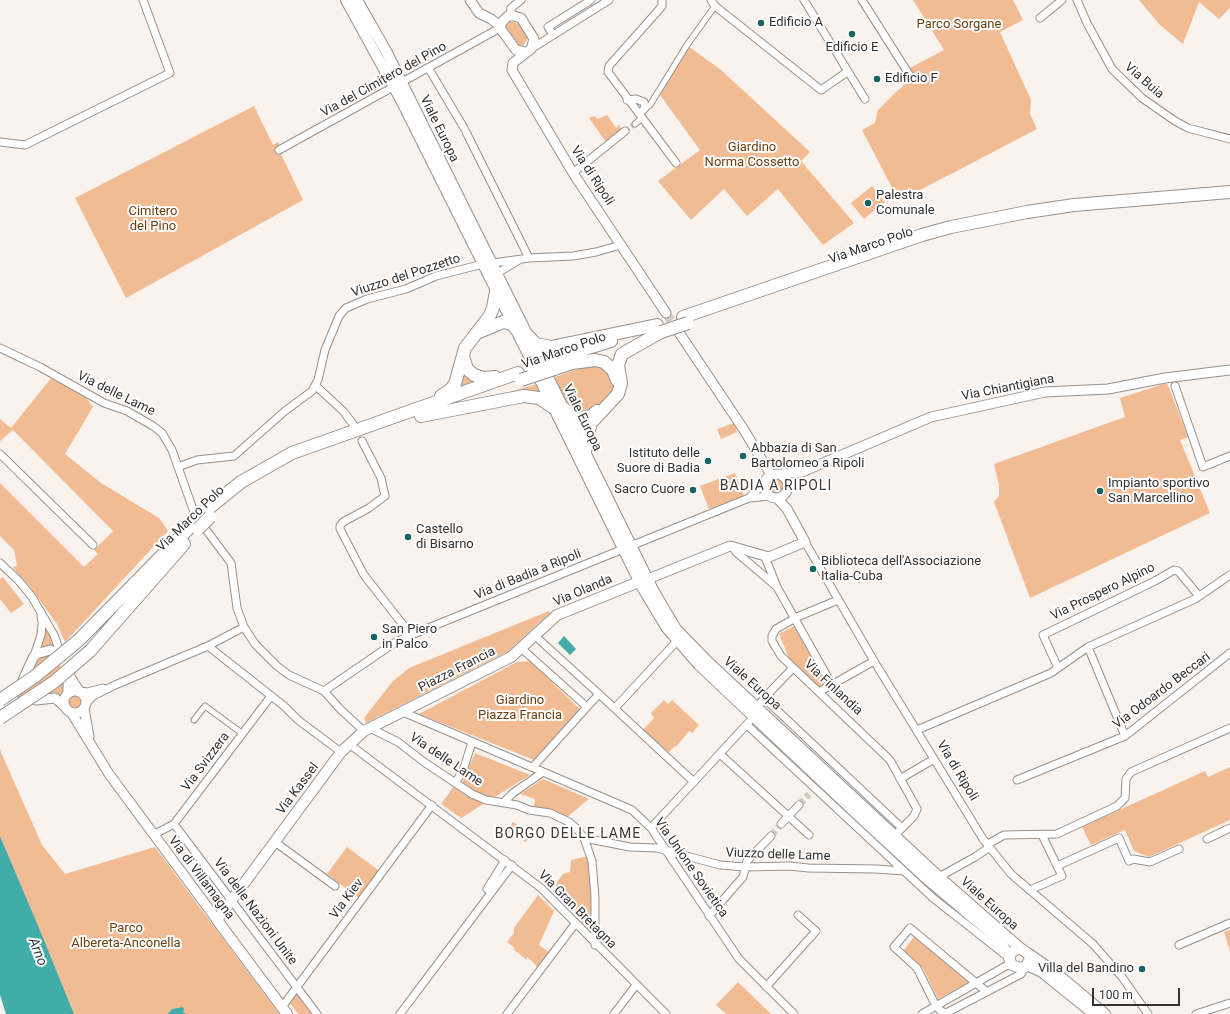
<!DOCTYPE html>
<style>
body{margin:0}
#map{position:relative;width:1230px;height:1014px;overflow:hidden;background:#faf2ec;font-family:Roboto,sans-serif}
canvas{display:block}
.scale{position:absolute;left:1092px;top:988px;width:88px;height:18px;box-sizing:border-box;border:2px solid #353230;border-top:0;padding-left:5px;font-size:12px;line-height:14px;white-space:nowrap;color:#353230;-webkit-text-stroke:3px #fff;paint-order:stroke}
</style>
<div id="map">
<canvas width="1230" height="1014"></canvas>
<div class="scale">100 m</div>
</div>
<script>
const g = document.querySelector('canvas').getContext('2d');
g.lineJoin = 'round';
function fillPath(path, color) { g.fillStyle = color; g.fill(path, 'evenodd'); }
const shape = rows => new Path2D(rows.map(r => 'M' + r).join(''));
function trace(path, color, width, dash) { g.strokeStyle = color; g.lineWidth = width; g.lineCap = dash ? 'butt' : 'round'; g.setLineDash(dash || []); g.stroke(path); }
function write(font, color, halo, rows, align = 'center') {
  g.font = font + ' Roboto,sans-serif'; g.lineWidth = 4; g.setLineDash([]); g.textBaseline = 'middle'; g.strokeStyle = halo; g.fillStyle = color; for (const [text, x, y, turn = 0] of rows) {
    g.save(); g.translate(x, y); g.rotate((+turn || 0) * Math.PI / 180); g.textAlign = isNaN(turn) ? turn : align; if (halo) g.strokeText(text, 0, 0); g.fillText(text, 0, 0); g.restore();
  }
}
fillPath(shape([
 [913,0,1013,0,1023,20,1000,32,1031,100,1030,114,1037,129,899,201,862,130,875,123,878,110,896,92,912,79,906,70,944,50],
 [1139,0,1230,0,1230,8,1219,19,1199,2,1183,44,1160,25],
 [510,21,521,25,527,35,527,39,524,45,521,47,517,45,506,29,505,24],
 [688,46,721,70,810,152,801,161,854,223,823,245,778,189,747,216,724,189,691,220,658,181,700,150,660,95],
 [254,106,273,145,278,142,280,147,278,148,303,200,126,298,75,198],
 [607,115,616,128,619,125,622,130,606,142,589,118,594,116,598,119],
 [872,186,885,202,864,219,851,203],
 [595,363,607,366,615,385,614,390,593,412,588,415,571,410,564,400,555,377],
 [463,368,479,381,455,391],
 [52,377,85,396,93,407,65,454,101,483,159,518,168,531,65,642,57,624,30,587,13,568,17,565,14,550,0,536,0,483,84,567,98,554,94,550,113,531,13,430,0,441,0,419,11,428],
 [1167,383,1188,437,1180,440,1210,513,1030,598,994,502,999,496,999,485,994,464,1125,417,1120,398],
 [537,384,543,397,499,395],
 [734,423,737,432,721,439,717,429],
 [735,473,744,496,709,509,700,486],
 '768 486a8 8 0 1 1 16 0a8 8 0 1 1-16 0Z',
 [3,577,24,604,11,613,0,599,0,579],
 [549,611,550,613,507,652,366,723,364,718,392,682,409,668],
 [44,624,58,650,37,651],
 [794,626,828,684,819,689,791,663,779,634],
 [47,652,58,656,66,689,61,698,16,702,14,699,33,662],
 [530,661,581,710,534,760,419,714,517,662],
 '69 702a6 6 0 1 1 12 0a6 6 0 1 1-12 0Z',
 [664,700,668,704,672,700,699,725,692,733,689,731,676,747,675,746,668,753,643,730,654,718,651,713],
 [0,750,42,845,65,874,155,847,279,1014,74,1014,0,836],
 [475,753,530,775,461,818,441,804,455,785,458,787,462,783],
 [1230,767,1230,820,1149,857,1134,851,1125,830,1091,845,1082,827,1205,771,1208,777],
 [543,779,589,799,567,817,534,806,535,799,520,794],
 [513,822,531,833,526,842,507,831],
 [347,847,382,873,361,900,327,874],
 [588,856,594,935,577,917,576,908,554,886,563,874,570,872,571,860],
 [538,895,554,911,539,945,549,952,537,968,535,964,527,957,527,960,513,949,515,948,507,942,514,933,514,928],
 [1230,930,1230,952,1224,932],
 [914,937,969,982,938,999,923,968,904,950],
 [738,982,740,984,771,1014,726,1014,716,1005],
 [297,994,313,1014,298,1014,290,1003]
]), '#f1bc93');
fillPath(shape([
 [564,636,576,649,570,655,558,643],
 [0,836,41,933,74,1014,6,1014,0,995],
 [183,1007,184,1009,183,1012,186,1014,168,1014,172,1009]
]), '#42aca8');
trace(shape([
 [625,131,635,124]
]), '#d3ccc6', 5, [5, 2.5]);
trace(shape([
 [799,805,809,794],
 [771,836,781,824]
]), '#d3ccc6', 7, [7, 3.5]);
trace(shape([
 [666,313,678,331]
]), '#d3ccc6', 9, [9, 4.5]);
const pedestrian = shape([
 [645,108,650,105,687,45,715,6],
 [635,124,642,118],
 [194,720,205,706,243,734]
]);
const minor = shape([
 [662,0,662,6,657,12,616,58,609,66,608,72,676,163],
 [711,0,715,6,821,90,847,72],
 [804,0,865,99],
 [862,0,912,79],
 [1077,0,1087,23,1112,69,1142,98,1175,121,1188,128,1230,139],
 [510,16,511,8,521,0],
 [1040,18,1062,0],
 [553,35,548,27,591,0],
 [531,49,609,0],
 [429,69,464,128],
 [627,100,636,99,644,102,645,108,641,112,638,112],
 [466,132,529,258],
 [0,142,25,145,170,73,143,0],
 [279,150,500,28],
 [573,173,625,131],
 [496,274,519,260],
 [0,348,40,367,104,403,127,411,153,426,162,433,172,450,195,515],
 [316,386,343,411,353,424],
 [1175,386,1203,467,1230,456],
 [362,441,381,478,385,496,369,508,343,522,340,526,340,529,364,575,411,635],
 [0,454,93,545],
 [178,467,197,460,234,456,285,411,312,391,318,380,325,350,339,316,346,308,367,299,406,289,436,276,479,265,529,258,573,256,596,252,621,245],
 [749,498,764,483],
 [204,527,231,563,237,608,244,627,255,644,277,666,289,675,324,691,341,710,364,731],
 [805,542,874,661,983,839,1011,874,1093,944,1122,977,1148,1014],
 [732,546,736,552,776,586],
 [765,557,777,587,832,685],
 [0,563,18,580,32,597,54,635,60,652],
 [838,600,797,617,776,629,772,636,772,641,781,656,890,760,917,809,914,816,895,835],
 [208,646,284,706,298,720,341,752],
 [1088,647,1125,736],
 [521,648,587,707,599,694,534,635],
 [34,656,41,635,42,623,41,615],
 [1058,668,1043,635,1155,581,1174,570,1178,571,1199,596],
 [79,691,88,692,103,688],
 [324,691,394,643,411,635,749,498,770,496],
 [819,692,874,661],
 [67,694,67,676],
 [599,694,694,782],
 [764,698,902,828],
 [86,704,93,696,115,685,208,646,244,627],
 [615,708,677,641],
 [755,711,764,698,793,668],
 [403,712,632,810,651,828,739,959,794,1014],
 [747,725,933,898,1008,957],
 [370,728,398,742,424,762,472,794,486,800,517,805,529,810,550,813,569,822,577,829,584,838,592,861,595,897,595,945],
 [917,730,1051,673,1088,647,1195,599,1230,575],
 [349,744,541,888,666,1014],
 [720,754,809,835],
 [533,767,587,707],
 [900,779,934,759],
 [1017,780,1125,736,1230,653],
 [455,783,463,771,472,742],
 [504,802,513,793,543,772],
 [174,824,317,1014],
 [781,824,799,805],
 [651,828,749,722],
 [153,835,174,824,271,696],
 [584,838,630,847,657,848,720,865,745,867,790,866,808,868,876,869,904,871],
 [1207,839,1230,828],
 [275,842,335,886],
 [988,844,1004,835,1057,834,1117,806,1125,798,1126,779,1131,772,1230,728],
 [1057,866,1119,838,1129,861,1133,859,1150,862,1179,849],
 [939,877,975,857,990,847],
 [1030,890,1062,876,1042,835],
 [491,892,487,889,505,860],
 [709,916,743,877,747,861,771,836],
 [1179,945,1230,923],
 [766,987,816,931,798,915],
 [282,1007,432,805],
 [946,1013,941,1011,936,1006,917,968,894,947,910,928,987,992],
 [946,1013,1021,974,1025,967],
 [400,1014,512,865],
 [507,1014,575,924],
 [614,1014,636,985],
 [922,1014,1011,963],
 [1196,1014,1230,1003]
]);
const tertiary = shape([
 [470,0,479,13,491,19,500,26],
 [525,52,516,50,500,28,502,22,508,16,514,16,521,18,534,39,531,49,513,63,512,70,573,173,666,313],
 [678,331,744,430,771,475],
 [780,474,802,472,931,417,1045,392,1108,389,1165,378,1230,370],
 '764 486a12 12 0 1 1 24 0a12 12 0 1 1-24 0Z',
 [648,579,730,546,769,557,805,542,787,509,777,498],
 [69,675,79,691],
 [23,680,33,658,36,654,50,650,59,653],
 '64 702a11 11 0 1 1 22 0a11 11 0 1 1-22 0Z',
 [36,700,55,698,65,707],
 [0,708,13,697],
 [84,708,89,737],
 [71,712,109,774,217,920]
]);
const secondary = shape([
 [346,0,401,100,531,360],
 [357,0,386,51,539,358],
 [548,377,653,590,676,629,709,663,939,877,1020,948,1026,952,1030,957,1029,961,1025,967,1020,968,1012,965,1009,958,1012,952,1020,948],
 [540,380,642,587,666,627,699,665,860,817,927,879,998,939,1009,955],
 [1026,952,1055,972,1105,1014],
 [1027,965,1042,972,1094,1014],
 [287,1014,217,920,341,752,364,731,511,657,557,615,646,579]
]);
const trunk = shape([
 [683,317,922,235,951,227,1027,212,1074,205,1230,192],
 [479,332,503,322,512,324,516,329],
 [526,334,536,344,551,347,657,325],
 [565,355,611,341],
 [463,356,467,369,474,375,483,378,495,377],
 [572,363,595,360,604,362,613,370,617,380],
 [441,396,450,390,455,384,465,348,489,317,493,308,496,291],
 [562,407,569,413,580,418,590,417,597,411],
 [421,416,524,396,539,398,554,408],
 [559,417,575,427,583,427,591,423],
 [585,452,588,434,591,423,618,394,621,383,618,365,622,354,661,332],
 [204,512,241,482,292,453,518,373],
 [79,640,193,524],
 [90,651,184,544]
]);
trace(pedestrian, '#98918b', 7);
trace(minor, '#98918b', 9);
trace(tertiary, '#98918b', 11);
trace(secondary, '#98918b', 12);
trace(trunk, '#98918b', 14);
trace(pedestrian, '#fff', 5);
trace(minor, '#fff', 7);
trace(tertiary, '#fff', 9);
trace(secondary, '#fff', 10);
trace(trunk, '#fff', 12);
const trunkBridge = shape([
 [661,332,688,323],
 [532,367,565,355],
 [521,380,572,363],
 [198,529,210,517],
 [0,700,34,677,79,640],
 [0,718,54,682,90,651]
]);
trace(trunkBridge, '#98918b', 14, []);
trace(trunkBridge, '#fff', 12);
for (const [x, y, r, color] of [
 [761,23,4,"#166462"],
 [852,34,4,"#166462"],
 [877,79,4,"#166462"],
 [868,203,4,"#166462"],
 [743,456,4,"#166462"],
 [708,461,4,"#166462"],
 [693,490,4,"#166462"],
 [1100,491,4,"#166462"],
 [408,537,4,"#166462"],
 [813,569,4,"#166462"],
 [374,637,4,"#166462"],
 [1142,969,4,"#166462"]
]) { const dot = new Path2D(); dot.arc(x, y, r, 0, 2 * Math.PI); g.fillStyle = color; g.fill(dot); trace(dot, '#fff', 1.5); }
write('13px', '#353230', '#fff', [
 ["Edificio A",769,23],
 ["Edificio E",852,48,"center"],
 ["Edificio F",885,79],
 ["Palestra",876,196],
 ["Comunale",876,211],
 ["Abbazia di San",751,449],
 ["Bartolomeo a Ripoli",751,464],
 ["Istituto delle",700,454,"right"],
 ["Suore di Badia",700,469,"right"],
 ["Impianto sportivo",1108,484],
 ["San Marcellino",1108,499],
 ["Sacro Cuore",685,490,"right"],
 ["Castello",416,530],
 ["di Bisarno",416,545],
 ["Biblioteca dell'Associazione",821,562],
 ["Italia-Cuba",821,577],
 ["San Piero",382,630],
 ["in Palco",382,645],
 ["Villa del Bandino",1134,969,"right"]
], 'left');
write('13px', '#6f3f0e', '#fff', [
 ["Parco Sorgane",959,25],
 ["Giardino",752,148],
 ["Norma Cossetto",752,163],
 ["Cimitero",153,212],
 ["del Pino",153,227],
 ["Giardino",520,701],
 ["Piazza Francia",520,716],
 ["Parco",126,929],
 ["Albereta-Anconella",126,944]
]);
write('13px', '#353230', '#fff', [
 ["Via del Cimitero del Pino",384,80,-29],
 ["Via Buia",1144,81,41],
 ["Viale Europa",439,129,64],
 ["Via di Ripoli",592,176,57],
 ["Via Marco Polo",871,246,-19],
 ["Viuzzo del Pozzetto",406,276,-18],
 ["Via Marco Polo",564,351,-19],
 ["Via Chiantigiana",1008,388,-11],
 ["Via delle Lame",116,394,26],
 ["Viale Europa",582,418,64],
 ["Via Marco Polo",191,519,-44],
 ["Via di Badia a Ripoli",528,575,-22],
 ["Via Olanda",583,591,-23],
 ["Via Prospero Alpino",1103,592,-26],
 ["Piazza Francia",457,670,-27],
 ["Viale Europa",752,684,42],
 ["Via Finlandia",833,688,43],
 ["Via Odoardo Beccari",1162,691,-37],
 ["Via delle Lame",446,760,34],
 ["Via Svizzera",206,762,-53],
 ["Via di Ripoli",957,771,59],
 ["Via Kassel",298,789,-53],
 ["Viuzzo delle Lame",778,855,2],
 ["Via Unione Sovietica",691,868,55],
 ["Via di Villamagna",201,878,53],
 ["Via Kiev",347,899,-53],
 ["Viale Europa",989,904,42],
 ["Via Gran Bretagna",577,910,45],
 ["Via delle Nazioni Unite",255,912,53]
]);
g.letterSpacing = '1px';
write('14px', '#3f3934', '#fff', [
 ["BADIA A RIPOLI",776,486],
 ["BORGO DELLE LAME",568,834]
]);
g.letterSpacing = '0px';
write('italic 14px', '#1e3635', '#fff', [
 ["Arno",37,952,68]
]);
</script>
